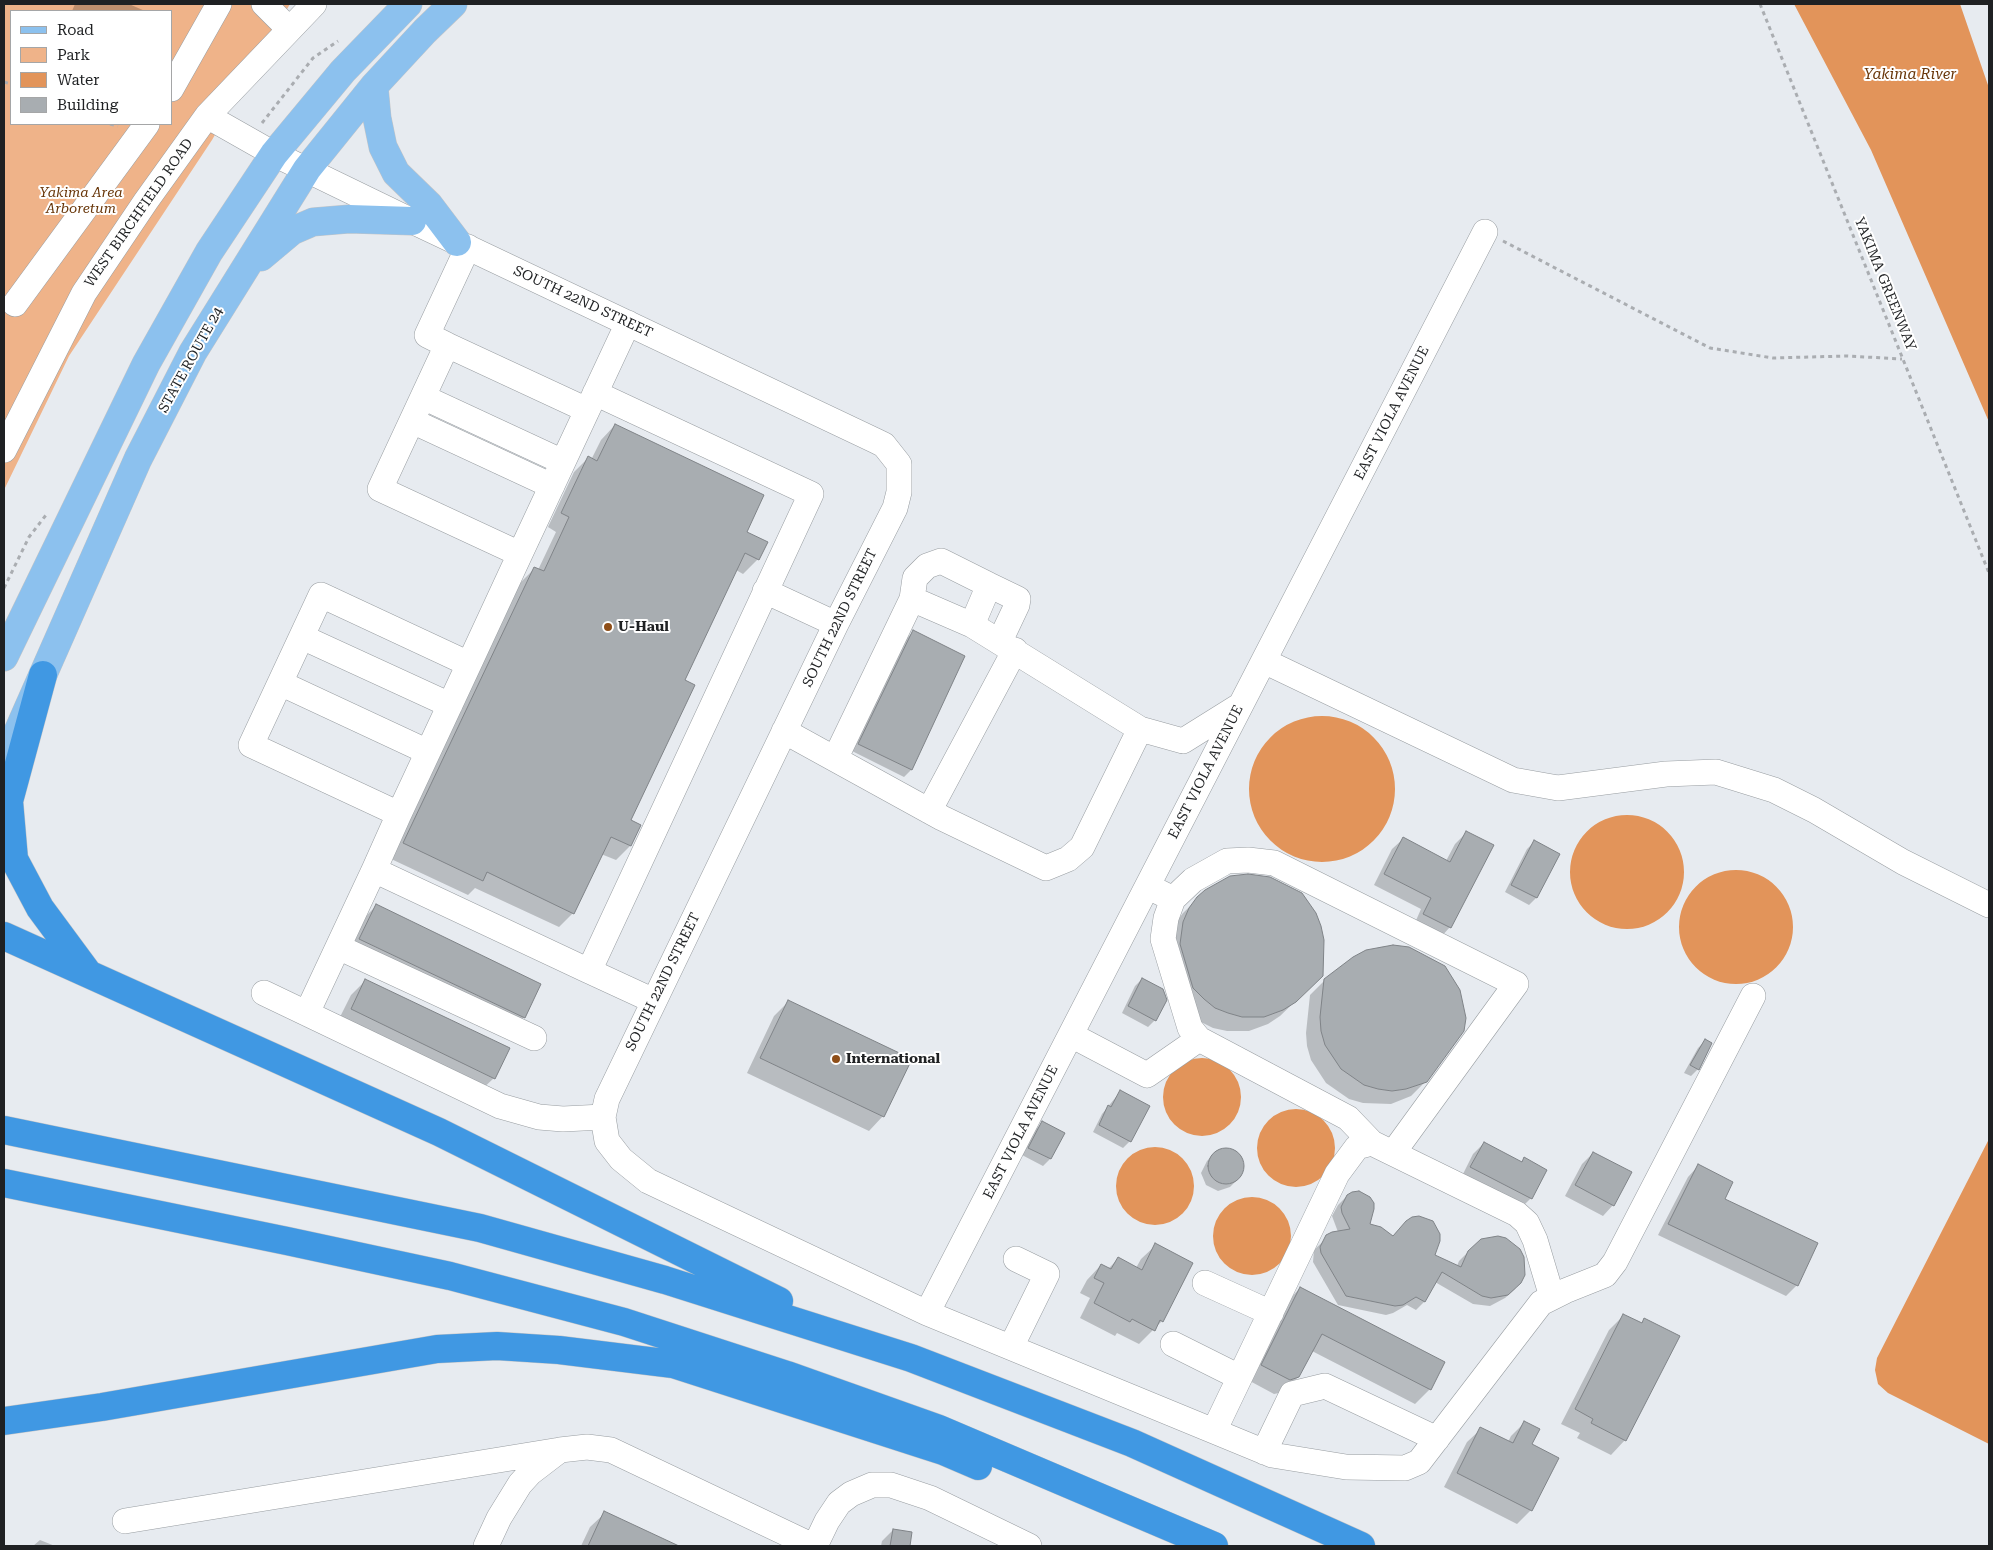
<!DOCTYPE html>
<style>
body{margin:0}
#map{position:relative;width:1993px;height:1550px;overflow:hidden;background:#e7ebf0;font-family:"Roboto Serif",serif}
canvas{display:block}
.frame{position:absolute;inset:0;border:5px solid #1f2123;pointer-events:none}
.legend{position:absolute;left:10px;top:10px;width:162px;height:115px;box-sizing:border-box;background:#fff;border:1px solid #a5a6a7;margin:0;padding:6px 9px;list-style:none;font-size:15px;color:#1f2123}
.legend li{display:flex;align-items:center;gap:10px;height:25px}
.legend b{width:25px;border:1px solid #a5a6a7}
</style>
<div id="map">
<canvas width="1993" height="1550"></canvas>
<div class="frame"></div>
<ul class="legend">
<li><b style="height:6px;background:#8cc1ee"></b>Road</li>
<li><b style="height:14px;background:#efb389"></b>Park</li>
<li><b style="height:14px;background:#e2945a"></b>Water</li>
<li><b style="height:14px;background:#a8adb1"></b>Building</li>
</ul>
</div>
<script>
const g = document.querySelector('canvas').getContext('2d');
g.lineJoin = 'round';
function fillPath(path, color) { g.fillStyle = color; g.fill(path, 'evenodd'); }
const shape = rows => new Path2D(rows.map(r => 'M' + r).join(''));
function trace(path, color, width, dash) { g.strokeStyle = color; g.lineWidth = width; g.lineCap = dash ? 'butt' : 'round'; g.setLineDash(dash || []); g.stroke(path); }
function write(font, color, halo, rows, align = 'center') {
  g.font = font + ' "Roboto Serif",serif'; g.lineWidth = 4; g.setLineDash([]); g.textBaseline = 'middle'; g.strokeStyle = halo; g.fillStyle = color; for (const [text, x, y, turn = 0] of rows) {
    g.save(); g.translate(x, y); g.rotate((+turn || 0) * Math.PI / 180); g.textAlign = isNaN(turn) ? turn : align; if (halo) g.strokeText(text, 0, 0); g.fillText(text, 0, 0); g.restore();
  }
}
fillPath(shape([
 [4,4,290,4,212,140,69,356,4,490],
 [11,11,171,11,171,124,11,124]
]), '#efb389');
fillPath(shape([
 [1794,4,1960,4,1989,88,1989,422,1871,150],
 '1249 789a73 73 0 1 1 146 0a73 73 0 1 1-146 0Z',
 '1570 872a57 57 0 1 1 114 0a57 57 0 1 1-114 0Z',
 '1679 927a57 57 0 1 1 114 0a57 57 0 1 1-114 0Z',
 '1163 1097a39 39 0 1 1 78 0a39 39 0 1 1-78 0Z',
 '1257 1148a39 39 0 1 1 78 0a39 39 0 1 1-78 0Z',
 [1989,1139,1989,1444,1888,1393,1878,1384,1875,1370,1877,1358],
 '1116 1186a39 39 0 1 1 78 0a39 39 0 1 1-78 0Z',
 '1213 1236a39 39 0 1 1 78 0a39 39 0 1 1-78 0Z'
]), '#e2945a');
fillPath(shape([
 [75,4,129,4,145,11,72,11],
 [615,425,745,533,758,559,743,574,736,570,683,681,629,821,640,825,630,846,616,860,601,854,573,913,559,927,475,888,468,895,389,858,520,583,534,569,538,570,556,532,548,527,574,472,588,458,591,460,601,440],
 [913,632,964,657,911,770,904,777,852,751,906,639],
 [1466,833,1450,927,1440,938,1414,925,1421,909,1374,885,1392,849,1403,839,1446,861,1455,844],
 [1534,842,1536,898,1529,905,1505,892,1527,849],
 [1206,891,1307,990,1280,1016,1268,1024,1249,1031,1227,1031,1213,1028,1201,1022,1179,1002,1175,924,1183,913],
 [376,906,524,1017,509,1032,345,954,362,920],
 [1393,946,1426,1081,1411,1096,1391,1104,1363,1103,1349,1099,1326,1083,1311,1060,1307,1046,1306,1033,1310,995,1325,980,1353,958,1380,947],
 [1142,979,1155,1020,1148,1027,1122,1013,1135,986],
 [366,980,494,1078,479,1092,337,1023,351,995],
 [788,1002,883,1116,869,1131,747,1073,774,1016],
 [1705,1041,1698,1069,1691,1076,1684,1073,1698,1048],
 [1120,1092,1130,1141,1123,1148,1093,1132,1102,1114],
 [1042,1123,1063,1134,1050,1159,1043,1166,1022,1155,1035,1130],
 [1484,1143,1521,1162,1524,1159,1531,1198,1520,1209,1461,1178,1473,1154],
 [1227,1149,1239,1154,1244,1167,1238,1179,1230,1187,1218,1191,1206,1185,1201,1173,1207,1161,1215,1153],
 [1593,1153,1613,1205,1603,1216,1565,1196,1582,1164],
 [1698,1166,1723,1199,1797,1285,1786,1296,1658,1235,1688,1177],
 [1347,1196,1369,1225,1392,1237,1406,1222,1433,1255,1457,1266,1459,1261,1468,1252,1523,1274,1515,1289,1505,1298,1490,1306,1473,1304,1435,1282,1424,1302,1416,1310,1407,1305,1393,1313,1386,1315,1338,1305,1313,1262,1314,1250,1332,1233,1338,1232,1332,1216,1338,1205],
 [1156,1245,1162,1321,1139,1344,1117,1333,1115,1336,1080,1318,1090,1298,1080,1293,1087,1280,1101,1265,1108,1269,1118,1259,1136,1268,1141,1259],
 [1300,1288,1443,1362,1430,1389,1415,1404,1312,1351,1298,1377,1284,1392,1274,1394,1248,1380,1286,1303],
 [1624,1315,1641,1324,1644,1320,1625,1440,1611,1455,1577,1438,1580,1433,1561,1424,1609,1330],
 [1525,1422,1531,1510,1517,1524,1444,1487,1467,1442,1481,1429,1508,1442,1511,1436],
 [605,1513,676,1546,581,1546,590,1527],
 [893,1530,911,1533,909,1546,881,1546,882,1541],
 [40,1540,55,1546,33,1546]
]), '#0003');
const building = shape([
 [615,424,764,495,747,532,768,542,759,560,745,553,685,680,695,685,631,820,641,825,631,846,611,837,574,914,487,872,483,881,403,843,534,567,544,571,569,517,561,513,588,456,597,461,615,424],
 [913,630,965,656,912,770,858,744,913,630],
 [1466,831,1494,845,1451,928,1423,914,1431,898,1384,874,1403,837,1450,862,1466,831],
 [1534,840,1560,854,1537,898,1511,885,1534,840],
 [1248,874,1270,877,1302,893,1316,913,1321,926,1324,940,1323,976,1296,1002,1283,1010,1264,1017,1242,1017,1228,1013,1215,1008,1204,999,1193,988,1180,944,1183,922,1189,908,1197,897,1205,890,1230,876,1248,874],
 [376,904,541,984,525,1018,359,939,376,904],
 [1393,945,1409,947,1445,966,1460,990,1466,1018,1464,1031,1427,1082,1406,1089,1392,1091,1378,1089,1364,1085,1341,1069,1325,1045,1321,1031,1320,1017,1324,979,1353,957,1366,950,1393,945],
 [1142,978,1163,989,1167,1000,1156,1021,1128,1006,1142,978],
 [365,979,510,1048,495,1079,351,1009,365,979],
 [788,1000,912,1059,884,1117,760,1058,788,1000],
 [1705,1039,1712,1043,1699,1070,1690,1065,1705,1039],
 [1120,1090,1150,1106,1131,1142,1099,1125,1108,1105,1111,1107,1120,1090],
 [1042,1121,1065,1133,1051,1159,1028,1148,1042,1121],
 [1484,1142,1522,1162,1524,1157,1547,1170,1532,1199,1470,1167,1484,1142],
 '1208 1166a18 18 0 1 1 36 0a18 18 0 1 1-36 0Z',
 [1593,1152,1632,1172,1614,1206,1575,1185,1593,1152],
 [1698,1164,1733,1182,1725,1199,1818,1243,1798,1286,1668,1224,1698,1164],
 [1359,1191,1370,1197,1374,1203,1374,1209,1370,1224,1381,1227,1393,1236,1406,1221,1412,1217,1419,1216,1433,1221,1440,1234,1440,1241,1435,1255,1461,1267,1468,1251,1481,1239,1498,1236,1506,1238,1520,1249,1524,1257,1525,1275,1521,1283,1508,1295,1491,1298,1482,1296,1442,1272,1425,1302,1416,1297,1403,1305,1395,1306,1346,1296,1321,1253,1320,1247,1326,1235,1332,1232,1350,1229,1342,1213,1341,1207,1347,1195,1352,1192,1359,1191],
 [1155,1243,1193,1263,1163,1322,1160,1320,1155,1331,1132,1319,1130,1322,1094,1303,1104,1283,1094,1278,1101,1264,1111,1269,1118,1257,1142,1270,1155,1243],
 [1300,1287,1445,1362,1431,1390,1322,1334,1299,1377,1290,1380,1261,1365,1300,1287],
 [1623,1314,1642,1323,1644,1318,1680,1336,1626,1441,1591,1423,1593,1419,1575,1409,1623,1314],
 [1524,1421,1540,1429,1532,1444,1559,1458,1532,1511,1457,1473,1480,1427,1513,1443,1524,1421],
 [604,1511,679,1546,588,1546,604,1511],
 [893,1529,912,1532,910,1546,890,1546,893,1529]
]);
fillPath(building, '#a8adb1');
trace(building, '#7f8387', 1);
const minor = shape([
 [264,4,289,29],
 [171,89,219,4],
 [207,116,274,154,412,221,876,441,884,445,899,464,899,492,895,508,836,624,607,1099,603,1117,607,1141,621,1159,648,1181,927,1313,1272,1455,1346,1467,1405,1468,1419,1462,1541,1303,1565,1291,1605,1275,1615,1262,1753,996],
 [15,304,147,124],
 [447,345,427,335,468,247],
 [423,397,563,462],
 [412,421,552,486],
 [4,450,84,293,146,201,207,116,314,4],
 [520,554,380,489,447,345,587,410],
 [989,585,1018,599,1017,605,1000,641],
 [765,591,836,624],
 [912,599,915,578,927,566,941,561,989,585,972,625],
 [302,637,450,705],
 [1264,661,1513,780,1558,788,1666,774,1716,772,1774,790,1814,810,1903,862,1989,905],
 [469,664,321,595,251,745,399,814,469,664,520,554,628,323],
 [280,683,428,752],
 [784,731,942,818,1046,868,1068,859,1082,847,1140,729,1183,741,1239,706],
 [835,759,912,599,972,625,1140,729],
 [929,811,1015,650],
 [399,814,374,870,589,971,811,494,595,393],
 [1159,892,1173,899,1166,918,1163,939,1190,1028,1199,1039,1348,1118,1372,1143],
 [1173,899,1193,880,1227,861,1248,860,1274,863,1516,984,1393,1153],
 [338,947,534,1038],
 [589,971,654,1001],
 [264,993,500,1106,539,1117,563,1119,603,1117],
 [307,1013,374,870],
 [1071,1035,1147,1075,1199,1039],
 [1205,1283,1271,1313],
 [927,1313,1485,232],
 [1173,1344,1239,1377],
 [1011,1347,1047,1274,1016,1259],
 [1214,1431,1337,1174,1357,1147,1372,1143,1517,1214,1527,1223,1535,1240,1552,1297],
 [1264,1452,1292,1394,1325,1386,1437,1439],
 [125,1521,560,1450],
 [486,1546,499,1518,520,1484,530,1473,560,1450,587,1447,611,1450,813,1546],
 [815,1546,827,1521,839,1503,851,1494,872,1485,891,1485,930,1498,1029,1546]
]);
const major = shape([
 [374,86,377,118,383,147,396,173,429,205,457,242],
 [261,257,292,231,313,222,349,219,412,221],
 [4,657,146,364,209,252,274,154,343,71,408,4],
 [4,763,138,459,193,352,307,169,374,86,425,31,453,4]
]);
const highway = shape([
 [43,675,9,801,14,859,40,908,88,973],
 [4,936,439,1132,779,1301],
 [4,1130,480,1228,665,1280,911,1358,1132,1443,1361,1546],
 [4,1183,287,1241,450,1276,624,1322,787,1375,939,1429,1214,1546],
 [4,1421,102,1407,437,1349,497,1346,559,1350,673,1364,943,1451,978,1466]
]);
trace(minor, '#989da1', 26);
trace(major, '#c5c5c6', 29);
trace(highway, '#c5c5c6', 29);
trace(shape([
 [1760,4,1989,573],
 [4,82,11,84],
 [262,123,313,58,338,41],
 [110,124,118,126],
 [1503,241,1710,348,1773,358,1847,356,1902,359],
 [4,588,29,537,46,515]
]), '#aaadb1', 3, [4, 4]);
trace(minor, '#fff', 25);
trace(major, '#8cc1ee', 28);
trace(highway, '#4098e3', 28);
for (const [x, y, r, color] of [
 [608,627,5,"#8e4e18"],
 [836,1059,5,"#8e4e18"]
]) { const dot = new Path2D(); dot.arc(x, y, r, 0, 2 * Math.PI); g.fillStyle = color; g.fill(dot); trace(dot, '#fff', 2); }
write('italic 14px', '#683609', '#fff', [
 ["Yakima Area",81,193],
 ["Arboretum",81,209]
]);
write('14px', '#1f2123', '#fff', [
 ["WEST BIRCHFIELD ROAD",139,213,-55],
 ["YAKIMA GREENWAY",1885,284,68],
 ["SOUTH 22ND STREET",583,302,25],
 ["STATE ROUTE 24",191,360,-61],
 ["EAST VIOLA AVENUE",1392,413,-63],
 ["SOUTH 22ND STREET",840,618,-64],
 ["EAST VIOLA AVENUE",1206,772,-63],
 ["SOUTH 22ND STREET",663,982,-64],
 ["EAST VIOLA AVENUE",1021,1132,-63]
]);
write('bold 14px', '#1f2123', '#fff', [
 ["U-Haul",618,627],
 ["International",846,1059]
], 'left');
write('italic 15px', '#693609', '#fff', [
 ["Yakima River",1910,75]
]);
</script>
